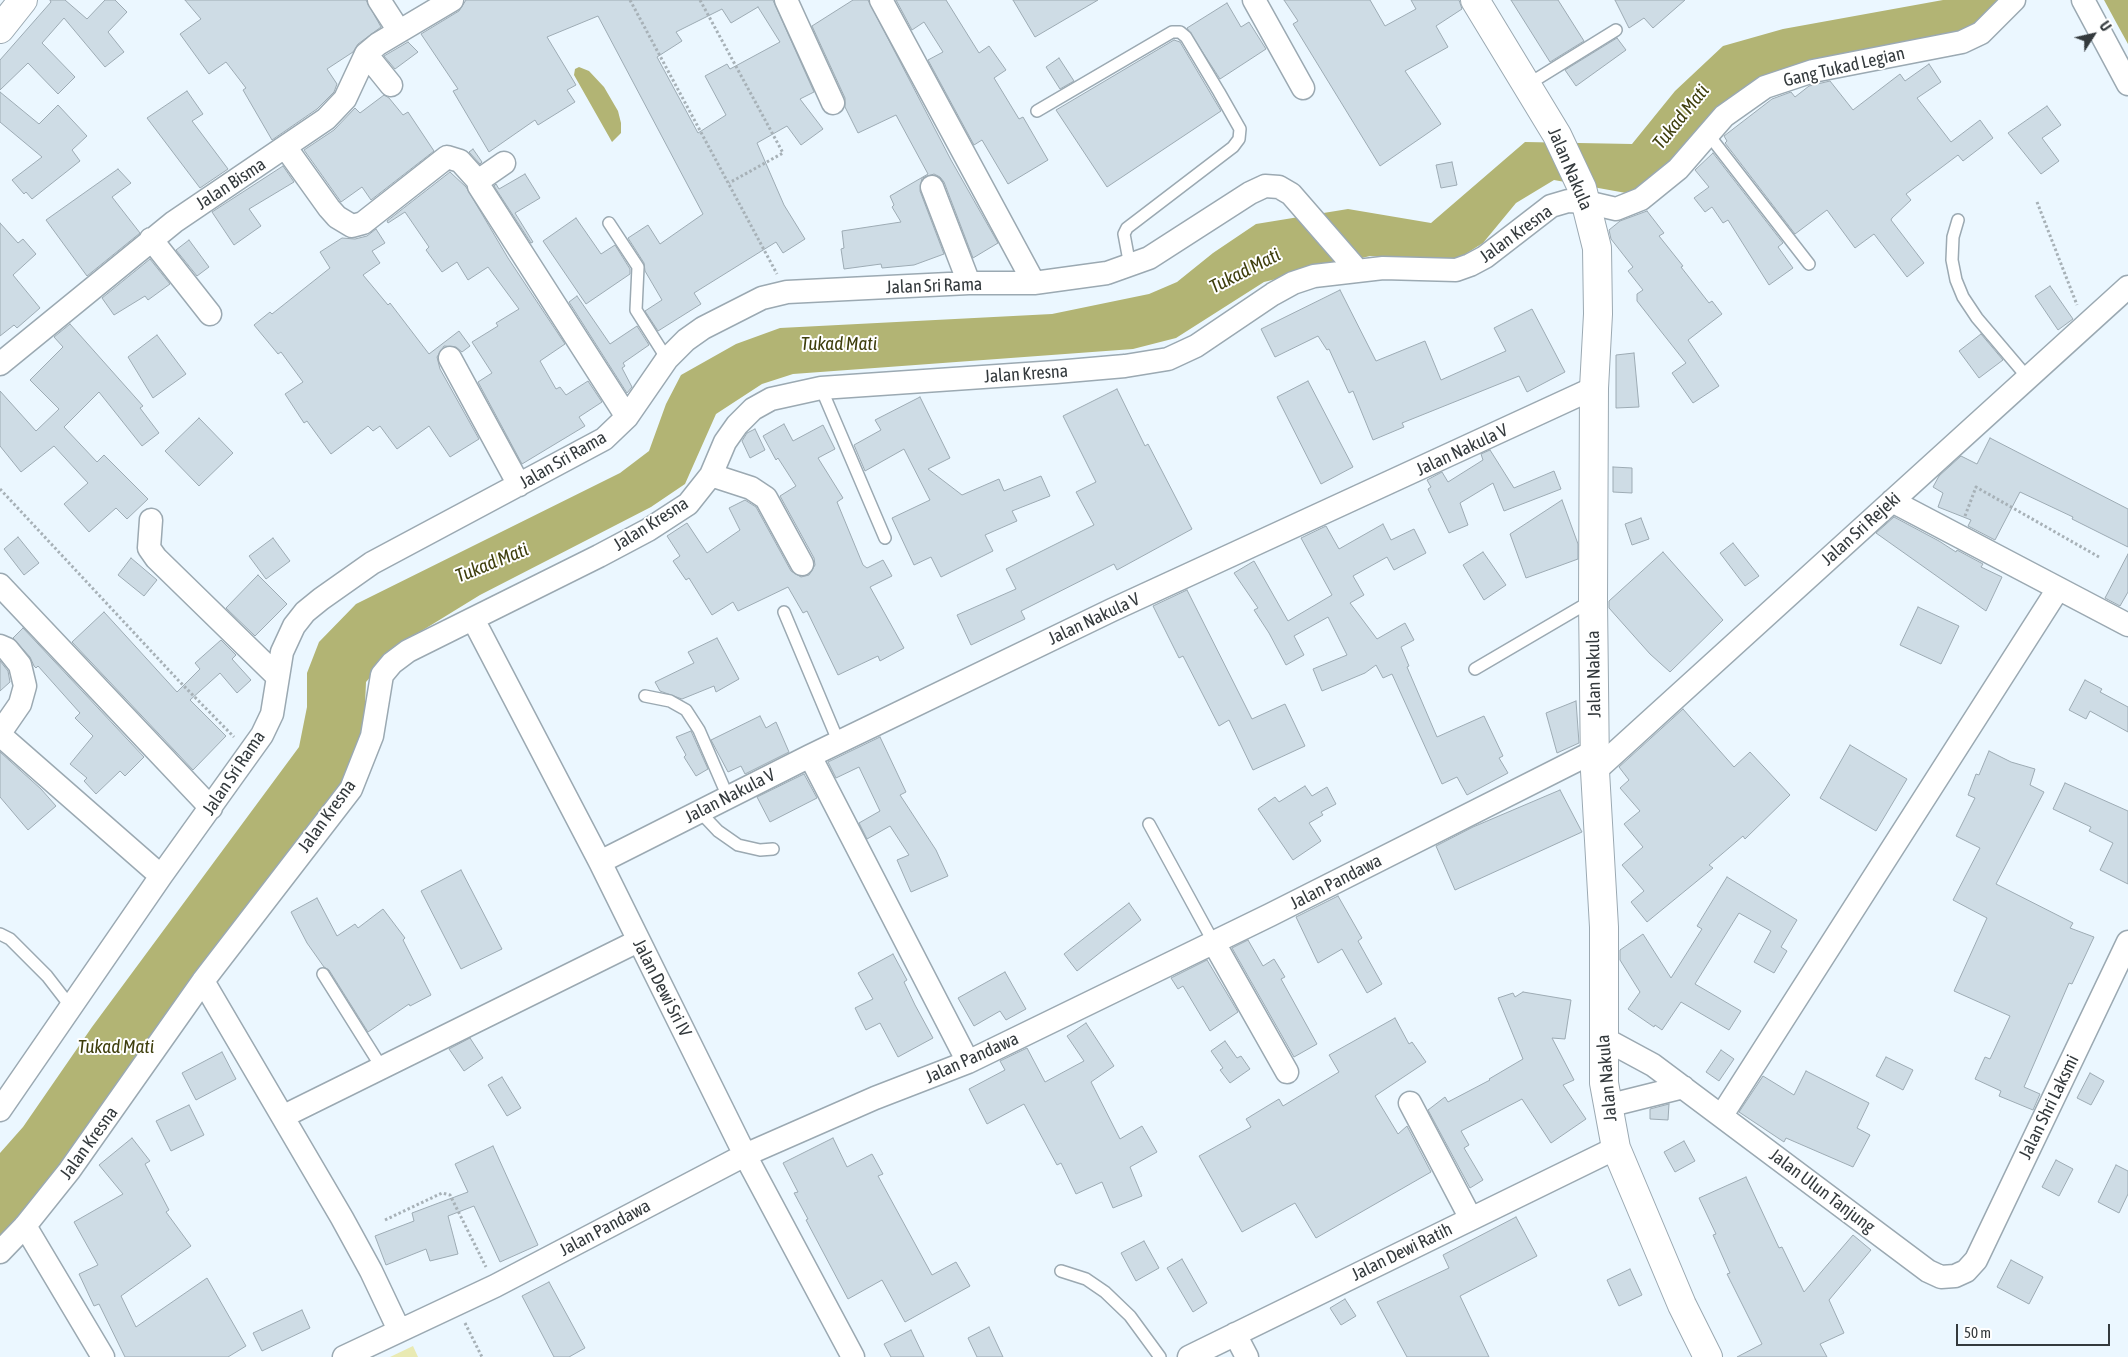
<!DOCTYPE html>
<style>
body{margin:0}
#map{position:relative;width:2128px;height:1357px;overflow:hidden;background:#ebf7ff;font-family:"Asap Condensed",sans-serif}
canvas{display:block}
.north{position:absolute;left:2068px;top:10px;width:50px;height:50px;-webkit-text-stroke:4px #fff;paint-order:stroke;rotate:55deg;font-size:14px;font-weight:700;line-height:20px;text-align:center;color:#343a3d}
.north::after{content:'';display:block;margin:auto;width:18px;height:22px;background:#343a3d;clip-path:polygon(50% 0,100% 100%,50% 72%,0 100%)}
.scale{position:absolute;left:1956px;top:1324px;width:154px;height:22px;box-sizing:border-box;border:2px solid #343a3d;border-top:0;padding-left:6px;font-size:15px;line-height:18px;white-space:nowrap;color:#343a3d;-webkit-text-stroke:4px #fff;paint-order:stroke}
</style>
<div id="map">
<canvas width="2128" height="1357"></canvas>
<div class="north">U</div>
<div class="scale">50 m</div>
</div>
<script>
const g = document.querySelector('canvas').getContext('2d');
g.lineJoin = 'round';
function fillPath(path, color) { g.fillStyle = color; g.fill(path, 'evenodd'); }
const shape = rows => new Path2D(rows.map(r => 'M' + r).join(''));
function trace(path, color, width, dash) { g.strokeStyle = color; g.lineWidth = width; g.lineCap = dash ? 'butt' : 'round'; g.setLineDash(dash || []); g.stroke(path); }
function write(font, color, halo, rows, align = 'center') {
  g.font = font + ' "Asap Condensed",sans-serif'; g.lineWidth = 4; g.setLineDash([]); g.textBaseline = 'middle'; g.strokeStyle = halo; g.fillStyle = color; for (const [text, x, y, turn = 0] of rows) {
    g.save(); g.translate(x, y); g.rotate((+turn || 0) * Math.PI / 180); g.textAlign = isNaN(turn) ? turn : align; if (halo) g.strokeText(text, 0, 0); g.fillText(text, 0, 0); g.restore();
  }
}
fillPath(shape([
 [413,1346,418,1357,390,1357]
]), '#e9eab3');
fillPath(shape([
 [1943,0,2003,0,1994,13,1964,32,1762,78,1654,184,1626,193,1554,180,1516,203,1483,243,1459,258,1428,260,1370,256,1264,282,1176,338,1133,349,793,374,762,384,716,414,685,484,651,507,480,595,397,646,366,682,364,729,356,767,80,1150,0,1242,0,1153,23,1127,92,1027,299,747,307,707,307,673,319,642,356,604,620,473,649,451,666,404,681,375,736,344,780,328,1052,314,1149,294,1177,282,1213,253,1256,224,1348,209,1431,223,1525,142,1632,144,1675,91,1723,46,1783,29],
 [2104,0,2128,0,2128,44,2117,24],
 [579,67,589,71,604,87,618,111,621,123,621,133,612,142,574,75,575,69]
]), '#b2b474');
const building = shape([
 [50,0,65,0,87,19,105,0,115,0,127,12,108,32,124,52,105,67,64,18,42,43,75,77,58,94,28,63,0,90,0,60,51,2,50,0],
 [185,0,366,0,381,27,358,44,353,52,327,69,337,84,334,92,317,109,272,140,243,90,246,88,226,62,209,74,180,34,201,19,185,0],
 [466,0,773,0,814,92,800,99,823,129,801,145,787,126,757,143,784,205,805,239,783,253,776,242,694,293,701,304,658,331,645,311,662,300,645,271,644,263,628,238,648,225,660,244,703,214,598,16,547,37,576,85,567,90,575,102,538,125,535,120,489,152,453,91,458,89,421,34,459,11,466,0],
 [758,7,780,42,730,69,727,64,705,76,726,115,698,133,657,57,682,41,676,32,722,9,731,23,758,7],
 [853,0,868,0,951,160,998,243,973,258,944,182,940,177,934,174,922,178,920,191,944,254,914,265,882,268,881,264,844,269,841,249,844,248,842,231,901,222,892,207,894,205,890,196,928,174,896,115,858,133,845,107,845,98,812,26,853,0],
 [896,0,946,0,979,53,989,46,1006,70,994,78,1019,119,1023,117,1048,160,1008,184,982,140,974,145,928,60,943,52,924,22,912,30,896,0],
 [1013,0,1098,0,1035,37,1013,0],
 [1284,0,1370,0,1385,26,1416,9,1411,0,1459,0,1462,9,1436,26,1448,47,1405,71,1441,124,1380,166,1293,24,1298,21,1284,0],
 [1511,0,1558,0,1584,41,1550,62,1511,0],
 [1615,0,1685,0,1653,28,1644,18,1629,28,1615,0],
 [1227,3,1241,27,1249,22,1266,49,1220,79,1187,28,1227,3],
 [1617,38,1626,50,1576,86,1565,70,1617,38],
 [1174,40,1180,42,1221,111,1107,187,1056,110,1174,40],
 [408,42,418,52,395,69,384,56,408,42],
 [1059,58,1074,81,1060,89,1046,67,1059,58],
 [1929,64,1941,82,1917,98,1951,142,1980,120,1993,138,1963,161,1958,155,1906,194,1911,200,1892,218,1891,220,1924,263,1907,277,1874,234,1855,248,1827,210,1795,234,1725,143,1727,141,1724,136,1772,99,1791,92,1795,97,1809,86,1830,81,1853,110,1900,74,1905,81,1929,64],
 [187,91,203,114,192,121,228,169,200,188,147,118,187,91],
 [0,92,39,124,58,105,87,136,72,150,80,161,32,199,26,192,24,194,12,180,42,157,0,122,0,92],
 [384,95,389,98,403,115,408,112,434,151,371,200,362,187,341,202,304,150,334,130,355,108,360,113,384,95],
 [2047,106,2061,125,2042,138,2059,161,2041,174,2008,133,2047,106],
 [473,149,482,162,480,164,469,152,473,149],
 [1713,153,1783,243,1778,247,1793,268,1769,285,1728,220,1723,223,1712,207,1705,212,1694,198,1709,187,1695,170,1713,153],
 [1452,162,1457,185,1441,188,1436,165,1452,162],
 [283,166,294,182,249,209,261,226,234,245,212,212,283,166],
 [118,169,131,183,112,197,140,233,87,276,46,220,118,169],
 [450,172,466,187,508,258,565,344,540,361,556,389,560,387,566,395,588,381,602,402,579,417,585,426,522,464,478,382,492,373,472,342,498,326,496,323,519,309,488,267,468,280,457,262,442,272,426,250,429,247,405,212,388,223,387,221,450,172],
 [525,174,540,198,515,213,533,242,531,243,494,186,496,184,499,189,525,174],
 [1647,211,1664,233,1659,236,1683,266,1681,267,1709,303,1712,301,1722,314,1688,340,1719,386,1693,403,1672,373,1686,363,1637,301,1637,294,1643,290,1628,271,1633,267,1611,239,1609,230,1620,221,1647,211],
 [576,218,601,254,615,245,630,269,630,274,586,304,543,241,576,218],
 [0,223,18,243,23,239,36,254,13,275,40,308,17,328,14,325,0,336,0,223],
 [376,229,385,243,372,251,380,263,363,275,388,305,390,303,429,354,459,331,470,346,462,352,456,347,444,346,437,357,440,369,479,439,450,457,429,426,397,449,380,426,373,431,368,426,331,454,307,421,304,423,285,394,303,382,281,352,278,354,254,325,270,312,272,314,330,268,320,252,342,238,355,239,367,236,376,229],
 [189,240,209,267,197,276,176,250,189,240],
 [150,259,170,284,148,300,145,296,114,315,102,298,150,259],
 [2050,286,2073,319,2058,330,2035,296,2050,286],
 [1340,290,1376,361,1425,341,1441,380,1506,351,1494,328,1532,309,1565,372,1527,392,1519,376,1402,423,1404,427,1373,440,1353,391,1349,393,1329,349,1327,350,1318,336,1275,357,1261,329,1340,290],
 [577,296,610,344,637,326,649,345,623,363,625,366,622,368,632,387,627,393,569,302,577,296],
 [70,324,143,406,140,408,159,433,142,446,99,392,64,427,97,462,104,455,148,499,127,519,116,508,89,532,64,504,88,483,54,446,21,472,0,446,0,391,36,431,59,409,30,380,63,347,54,337,70,324],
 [1981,334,2003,360,1979,378,1959,351,1981,334],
 [157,335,186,374,153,398,128,357,157,335],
 [1634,353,1639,407,1616,408,1616,355,1634,353],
 [1308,381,1353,467,1321,484,1277,397,1308,381],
 [1117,389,1145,446,1148,444,1192,529,1117,570,1114,564,1021,611,1025,619,971,645,957,615,1016,589,1006,569,1094,525,1076,492,1096,482,1063,416,1117,389],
 [920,397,950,458,928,469,962,495,999,479,1004,491,1041,476,1050,496,1012,511,1017,521,985,535,993,551,941,577,931,557,914,565,892,518,930,500,904,449,865,471,854,445,881,430,875,420,920,397],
 [199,418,233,453,199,486,165,451,199,418],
 [784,424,793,441,823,425,835,449,818,458,843,498,837,502,863,565,867,568,883,560,892,576,870,587,904,648,880,661,878,656,838,675,807,611,803,613,788,587,738,611,733,602,712,615,689,578,686,580,673,561,680,556,667,536,687,523,707,553,740,530,729,508,745,500,756,507,791,571,801,577,809,575,815,565,814,558,780,496,796,486,778,458,776,460,763,436,784,424],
 [755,429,765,450,750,458,742,441,747,433,755,429],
 [1990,438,2128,509,2128,547,2072,519,2073,517,2020,492,1995,540,1968,526,1971,520,1938,507,1943,493,1933,487,1939,476,1961,456,1977,464,1990,438],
 [1490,450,1514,488,1554,471,1561,489,1504,511,1493,483,1460,503,1468,525,1449,533,1428,489,1431,487,1427,480,1442,472,1448,482,1483,460,1481,454,1490,450],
 [1613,467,1632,468,1632,493,1613,492,1613,467],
 [1562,500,1578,544,1578,559,1526,578,1510,534,1562,500],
 [1894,517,1939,541,1956,552,1957,550,1983,564,1981,567,2002,577,1986,611,1876,533,1894,517],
 [1641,518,1649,539,1632,545,1625,524,1641,518],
 [1383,524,1391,540,1414,529,1426,553,1394,570,1387,557,1353,576,1364,595,1350,603,1377,639,1405,623,1414,640,1401,647,1409,666,1407,667,1437,737,1484,716,1503,756,1499,758,1508,773,1467,795,1457,777,1442,784,1392,674,1383,678,1376,665,1365,673,1322,691,1313,669,1347,655,1328,617,1294,636,1304,655,1286,665,1269,633,1254,610,1258,608,1234,573,1254,561,1288,621,1332,595,1301,538,1326,526,1339,549,1383,524],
 [18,537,39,563,24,575,4,549,18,537],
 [273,538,290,561,266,579,249,556,273,538],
 [1733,543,1759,576,1745,586,1720,553,1733,543],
 [1483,552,1506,585,1484,600,1463,565,1483,552],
 [1663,552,1723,620,1670,672,1650,654,1609,608,1609,601,1663,552],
 [2128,554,2128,592,2120,606,2105,598,2128,554],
 [131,558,157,580,144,596,118,575,131,558],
 [258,575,287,604,255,636,226,608,258,575],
 [1187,590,1252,719,1285,704,1305,746,1253,770,1229,720,1219,726,1183,656,1179,658,1153,606,1187,590],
 [1918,607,1959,626,1941,664,1900,645,1918,607],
 [104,612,177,692,200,669,195,663,221,640,236,655,232,659,251,680,237,693,220,673,190,700,226,736,193,770,72,642,104,612],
 [23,628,144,757,125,776,120,771,96,794,84,781,87,778,70,764,93,736,75,718,80,713,38,666,36,668,34,666,30,657,13,638,23,628],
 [717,638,739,679,716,692,714,686,682,699,660,691,655,682,694,663,688,652,717,638],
 [0,661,8,671,10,682,0,691,0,661],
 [2085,680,2102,689,2100,692,2128,707,2128,732,2090,711,2086,719,2069,710,2085,680],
 [1576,701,1579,743,1557,753,1546,713,1576,701],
 [1683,709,1734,767,1750,752,1790,795,1745,839,1743,836,1709,865,1713,868,1647,922,1631,902,1644,891,1622,865,1643,847,1624,824,1640,811,1620,788,1629,780,1619,767,1683,709],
 [760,716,766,728,776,722,789,752,745,774,741,766,728,772,711,740,760,716],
 [691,731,708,769,696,776,684,757,686,755,676,737,691,731],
 [880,737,906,792,900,795,936,850,948,876,911,892,897,860,909,855,890,826,867,839,859,823,880,811,859,767,836,778,828,762,880,737],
 [1850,745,1907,779,1876,831,1820,798,1850,745],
 [1989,751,2011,762,2035,769,2030,785,2044,792,1996,884,2073,923,2070,928,2094,937,2072,984,2069,983,2024,1087,2040,1094,2033,1110,1999,1096,2001,1091,1975,1079,1985,1057,1990,1059,2010,1016,1954,991,1987,918,1953,900,1980,848,1956,836,1975,798,1968,795,1976,774,1979,775,1989,751],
 [0,752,41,789,56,806,28,830,0,797,0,752],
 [804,774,817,798,770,822,757,797,804,774],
 [2065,783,2128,811,2128,884,2100,870,2113,843,2089,831,2091,827,2053,809,2065,783],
 [1305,786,1312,796,1327,787,1336,804,1321,812,1323,815,1309,823,1321,841,1293,860,1258,809,1275,797,1279,802,1305,786],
 [1560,790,1582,832,1455,890,1436,846,1473,827,1560,790],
 [461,870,502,949,461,969,421,891,461,870],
 [1727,877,1797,920,1781,947,1787,951,1774,973,1754,962,1771,931,1739,913,1695,984,1741,1011,1729,1030,1681,1002,1662,1030,1655,1025,1654,1027,1628,1009,1640,992,1620,960,1620,950,1643,934,1671,978,1702,929,1697,926,1727,877],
 [1338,896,1362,938,1358,941,1382,984,1367,993,1342,949,1318,963,1296,917,1338,896],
 [317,898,337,936,355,924,358,928,383,909,405,938,403,940,431,995,410,1006,409,1004,368,1032,329,970,324,967,307,943,291,912,317,898],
 [1129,903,1141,920,1077,971,1064,954,1129,903],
 [1248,940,1263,966,1274,959,1285,977,1281,979,1317,1044,1294,1057,1232,948,1248,940],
 [893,954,907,980,904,982,915,1005,933,1038,898,1057,880,1023,866,1030,855,1008,873,999,858,973,893,954],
 [1207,960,1238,1012,1210,1031,1183,986,1178,989,1171,978,1207,960],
 [1005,972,1026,1009,1006,1020,1000,1011,974,1026,958,998,1005,972],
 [1523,992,1571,1000,1565,1039,1552,1038,1574,1080,1563,1085,1586,1119,1551,1143,1522,1099,1461,1131,1469,1145,1464,1148,1483,1180,1470,1188,1428,1110,1445,1097,1448,1102,1490,1080,1489,1079,1523,1059,1498,998,1513,993,1515,997,1523,992],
 [1395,1018,1409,1044,1412,1042,1426,1062,1375,1096,1398,1134,1407,1126,1431,1172,1316,1238,1295,1203,1242,1232,1199,1156,1251,1127,1246,1119,1279,1099,1283,1106,1339,1072,1329,1055,1395,1018],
 [1086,1023,1114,1066,1091,1082,1120,1139,1142,1126,1157,1152,1130,1167,1142,1196,1113,1208,1102,1182,1076,1194,1061,1163,1057,1165,1024,1104,987,1124,969,1089,1005,1070,1000,1061,1027,1048,1045,1082,1084,1061,1067,1036,1086,1023],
 [470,1038,483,1058,464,1071,449,1049,470,1038],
 [1225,1041,1237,1058,1241,1056,1250,1069,1230,1083,1220,1070,1223,1068,1211,1051,1225,1041],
 [1721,1050,1734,1059,1719,1081,1706,1072,1721,1050],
 [222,1052,236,1079,196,1100,182,1073,222,1052],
 [1886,1057,1913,1070,1903,1090,1876,1076,1886,1057],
 [1806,1071,1869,1103,1857,1128,1870,1135,1853,1167,1786,1138,1784,1142,1739,1112,1763,1076,1794,1095,1806,1071],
 [2090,1073,2104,1081,2091,1105,2077,1098,2090,1073],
 [502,1077,521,1108,507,1116,488,1085,502,1077],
 [1669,1104,1668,1120,1650,1119,1650,1109,1669,1104],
 [189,1105,204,1135,171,1151,156,1121,189,1105],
 [132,1138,150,1161,145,1164,169,1210,166,1212,191,1246,121,1296,136,1327,207,1278,246,1346,228,1357,125,1357,99,1304,94,1306,79,1274,98,1265,74,1222,123,1194,99,1165,132,1138],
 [833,1138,847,1167,872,1154,883,1174,878,1176,932,1275,956,1262,970,1286,905,1322,882,1280,848,1299,806,1220,808,1219,794,1193,798,1192,783,1163,833,1138],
 [1684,1141,1695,1161,1675,1172,1664,1152,1684,1141],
 [493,1146,538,1245,500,1262,474,1206,448,1216,458,1254,430,1261,426,1249,386,1265,375,1236,414,1221,412,1213,468,1192,455,1164,493,1146],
 [2056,1160,2073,1169,2059,1196,2042,1187,2056,1160],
 [2116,1165,2128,1171,2128,1194,2119,1213,2098,1202,2116,1165],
 [1746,1177,1779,1248,1782,1247,1804,1292,1853,1235,1871,1250,1829,1300,1844,1333,1820,1344,1827,1357,1737,1357,1762,1344,1727,1274,1730,1273,1713,1235,1716,1234,1699,1198,1746,1177],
 [1516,1217,1537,1256,1460,1296,1489,1357,1407,1357,1377,1302,1449,1268,1443,1255,1516,1217],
 [1144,1241,1159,1268,1136,1281,1121,1253,1144,1241],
 [1182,1259,1207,1303,1193,1312,1167,1268,1182,1259],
 [2011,1260,2043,1277,2029,1304,1997,1287,2011,1260],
 [1630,1269,1642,1295,1619,1306,1607,1280,1630,1269],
 [549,1282,585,1348,569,1357,554,1357,522,1296,549,1282],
 [1345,1299,1356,1316,1341,1325,1330,1308,1345,1299],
 [302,1310,310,1328,262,1351,253,1333,302,1310],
 [989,1327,1003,1357,977,1357,968,1338,989,1327],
 [911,1330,924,1357,891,1357,884,1344,911,1330]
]);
fillPath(building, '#cedce5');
trace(building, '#9dabb4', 1);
const lane = shape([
 [1527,85,1616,30],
 [1037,111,1172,32,1180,32,1186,37,1219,92,1240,129,1239,139,1233,147,1127,228,1124,234,1130,266],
 [1708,134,1809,264],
 [1958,220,1953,237,1952,260,1956,280,1963,297,1977,318,2028,378],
 [609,223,638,267,636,310,667,359],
 [821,388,885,538],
 [784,612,839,743],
 [1475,669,1591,601],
 [645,696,670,701,686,710,699,730,728,797],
 [700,812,718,831,738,845,760,850,773,849],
 [1149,824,1214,943],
 [0,934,10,939,47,976,71,1007],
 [323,974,382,1068],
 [1061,1271,1086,1279,1105,1292,1130,1316,1160,1357]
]);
const street = shape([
 [379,0,399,31],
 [786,0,833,103],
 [881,0,1034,283],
 [1254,0,1303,88],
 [2083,0,2128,84],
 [366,54,391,85],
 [286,148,329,208,337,217,352,226,363,223,447,157,460,161,478,181],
 [504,163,478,181,479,186,627,417],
 [932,187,969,283],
 [151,239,210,314],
 [450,358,519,485],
 [0,364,174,222,326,119,345,99,366,54,378,44,452,0],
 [711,475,751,488,766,498,802,564],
 [1892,501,2128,625],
 [151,520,149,548,156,558,277,676],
 [0,585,211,808],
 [473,619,600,862,745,1155,853,1357],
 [0,646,7,649,20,665,25,686,20,704,0,733],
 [0,735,161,876],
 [810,756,968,1062],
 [1595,771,2128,287],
 [600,862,810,756,1112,610,1594,388],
 [1214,943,1287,1072],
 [203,981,342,1218,371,1271,399,1330],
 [1603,1038,1653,1065,1928,1271,1941,1277,1955,1276,1966,1271,1976,1260,2128,942],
 [1410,1103,1471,1219],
 [1607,1106,1683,1087],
 [0,1110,161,876,262,735,272,714,282,652,294,626,305,612,321,599,372,563,604,439,627,417,667,359,686,340,703,328,762,298,787,292,969,283,1034,283,1107,273,1149,258,1250,193,1265,186,1279,187,1291,194,1358,271],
 [1722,1115,2058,589],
 [284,1116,638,941],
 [25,1226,103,1357],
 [0,1252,25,1226,69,1171,203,981,351,789,372,736,382,675,392,663,408,651,599,556,648,530,688,504,711,475,725,442,737,425,753,409,771,399,821,388,1056,372,1125,366,1168,359,1196,346,1273,294,1293,283,1314,276,1383,268,1456,270,1470,265,1485,257,1551,206,1568,201,1586,202,1616,209,1641,199,1678,169,1724,116,1765,87,1813,71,1962,42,1981,33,2014,0],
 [1235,1334,1247,1357],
 [344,1357,495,1286,745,1155,875,1098,968,1062,1270,915,1595,751],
 [1189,1357,1616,1148]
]);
const secondary = shape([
 [1475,0,1557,135,1582,188,1597,248,1598,314,1594,388,1593,600,1595,771,1604,927,1604,1083,1616,1148,1682,1305,1708,1357],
 [0,29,23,0]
]);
trace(lane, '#9ba9b2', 14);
trace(street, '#9ba9b2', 25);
trace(secondary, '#9ba9b2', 30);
trace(shape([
 [630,0,777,274],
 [700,0,783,153,729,183],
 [2037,202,2077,305],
 [0,489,179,681,234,737],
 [1965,516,1976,487,2099,557],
 [385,1220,442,1193,450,1195,486,1267],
 [465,1323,482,1357]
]), '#a7b1b7', 3, [2.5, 2.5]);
trace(lane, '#fff', 11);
trace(street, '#fff', 22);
trace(secondary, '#fff', 28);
write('18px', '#343a3d', '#fff', [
 ["Gang Tukad Legian",1844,67,-13],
 ["Jalan Nakula",1570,169,67],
 ["Jalan Bisma",231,184,-33],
 ["Jalan Kresna",1516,234,-36],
 ["Jalan Sri Rama",934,286,-2],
 ["Jalan Kresna",1026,374,-4],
 ["Jalan Nakula V",1462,450,-25],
 ["Jalan Sri Rama",563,460,-30],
 ["Jalan Kresna",651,524,-32],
 ["Jalan Sri Rejeki",1861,529,-42],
 ["Jalan Nakula V",1094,619,-25],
 ["Jalan Nakula",1594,674,-91],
 ["Jalan Sri Rama",234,773,-56],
 ["Jalan Nakula V",730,796,-27],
 ["Jalan Kresna",327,816,-54],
 ["Jalan Pandawa",1336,882,-27],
 ["Jalan Dewi Sri IV",662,988,63],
 ["Jalan Pandawa",972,1058,-24],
 ["Jalan Nakula",1607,1078,-95],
 ["Jalan Shri Laksmi",2049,1107,-64],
 ["Jalan Kresna",89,1143,-54],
 ["Jalan Ulun Tanjung",1822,1191,37],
 ["Jalan Pandawa",605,1228,-28],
 ["Jalan Dewi Ratih",1402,1252,-26]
]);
write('italic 19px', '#3e3e0c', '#fff', [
 ["Tukad Mati",1681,117,-51],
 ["Tukad Mati",1245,271,-27],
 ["Tukad Mati",839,344],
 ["Tukad Mati",492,563,-22],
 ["Tukad Mati",116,1047]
]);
</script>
